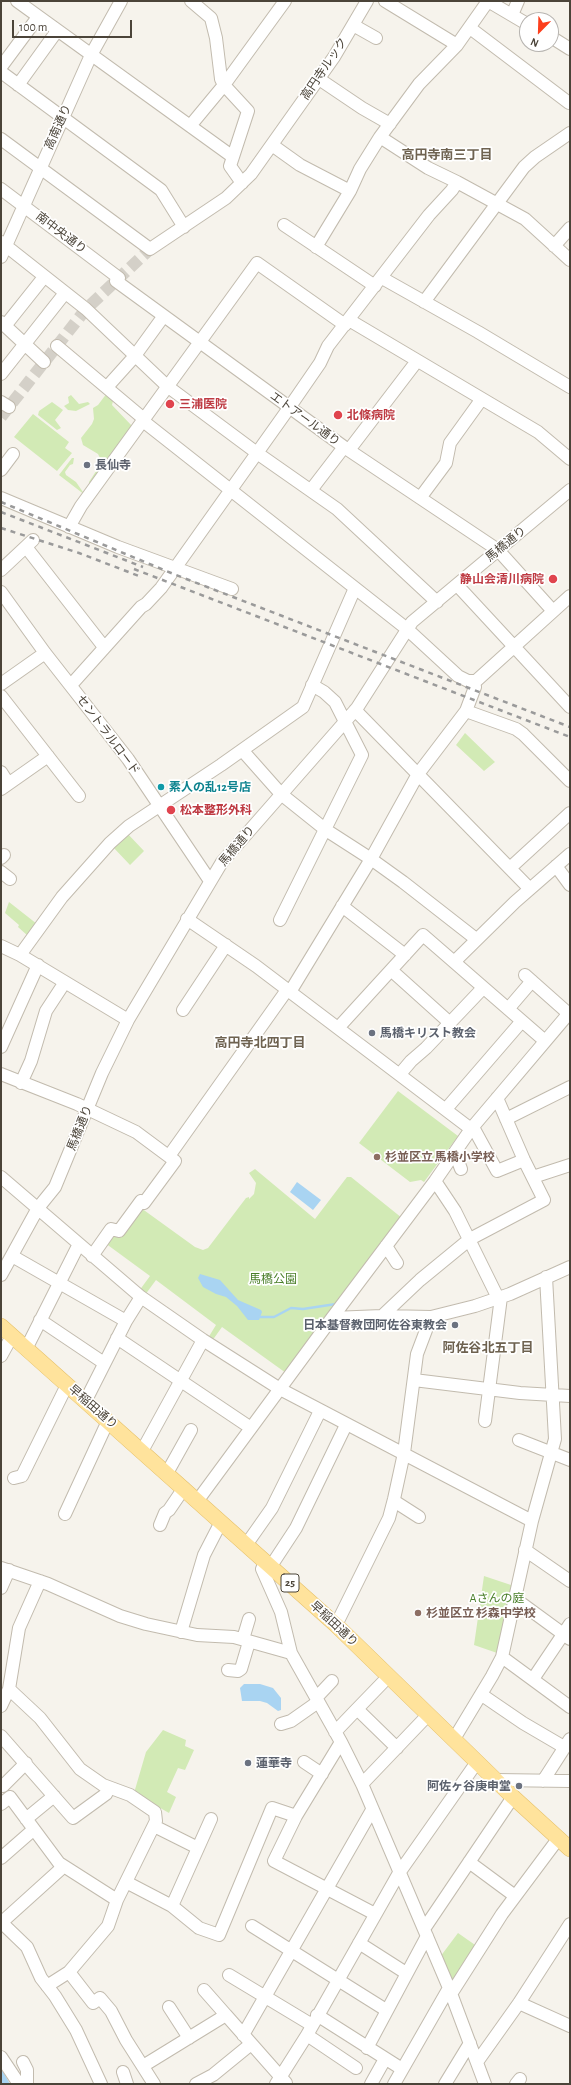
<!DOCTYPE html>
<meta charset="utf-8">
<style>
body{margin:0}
#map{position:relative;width:571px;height:2085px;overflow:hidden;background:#f6f3ec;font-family:"Alegreya Sans",sans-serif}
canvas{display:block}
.frame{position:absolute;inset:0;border:2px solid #4b4439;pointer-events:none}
.north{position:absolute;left:519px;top:12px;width:40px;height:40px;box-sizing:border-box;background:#fff;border:1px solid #b7b4b0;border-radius:50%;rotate:203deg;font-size:11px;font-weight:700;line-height:16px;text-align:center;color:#4b4439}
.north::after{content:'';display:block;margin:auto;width:14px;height:18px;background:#fc3f1d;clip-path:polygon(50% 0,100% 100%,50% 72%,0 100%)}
.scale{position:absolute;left:12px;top:20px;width:120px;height:18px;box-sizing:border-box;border:2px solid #4b4439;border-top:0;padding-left:5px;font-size:12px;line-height:14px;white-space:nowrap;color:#4b4439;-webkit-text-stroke:3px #fff;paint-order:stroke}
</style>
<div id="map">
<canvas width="571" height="2085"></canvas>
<div class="frame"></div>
<div class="north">N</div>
<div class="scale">100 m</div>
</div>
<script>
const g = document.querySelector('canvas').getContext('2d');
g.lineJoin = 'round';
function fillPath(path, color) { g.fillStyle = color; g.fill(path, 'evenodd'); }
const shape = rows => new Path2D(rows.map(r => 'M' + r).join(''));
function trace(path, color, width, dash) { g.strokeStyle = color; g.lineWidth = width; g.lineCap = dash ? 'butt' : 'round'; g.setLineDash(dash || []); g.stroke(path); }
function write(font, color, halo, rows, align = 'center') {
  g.font = font + ' "Alegreya Sans","Noto Sans JP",sans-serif'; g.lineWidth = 3.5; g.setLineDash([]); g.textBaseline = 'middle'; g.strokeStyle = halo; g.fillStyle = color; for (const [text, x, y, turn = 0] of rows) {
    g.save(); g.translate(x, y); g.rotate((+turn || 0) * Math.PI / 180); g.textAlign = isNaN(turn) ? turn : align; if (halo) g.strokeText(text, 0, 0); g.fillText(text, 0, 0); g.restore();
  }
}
fillPath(shape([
 [107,393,114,397,112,405,132,426,90,485,89,482,102,462,98,454,83,445,81,438,92,424,94,419,93,408,98,405],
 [71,395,79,404,88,402,90,404,76,411,68,410,64,406,69,403,68,397],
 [52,402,63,410,55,420,61,428,57,430,38,415,39,411],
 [33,414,69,442,65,448,72,453,57,471,14,437],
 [72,458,74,458,73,464,70,465,65,472,66,475,76,482,85,495,59,475],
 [465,733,495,762,484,771,456,745],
 [126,832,144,851,130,865,112,846],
 [9,902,37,924,28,936,18,927,19,925,5,913],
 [398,1091,458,1136,424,1182,421,1180,410,1182,359,1143],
 [255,1169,315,1219,347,1177,351,1177,402,1218,286,1373,222,1327,212,1341,208,1338,216,1325,156,1280,145,1295,139,1291,150,1276,105,1243,141,1208,195,1247,203,1250,208,1248,246,1198,249,1197,249,1199,254,1194,256,1183,249,1173],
 [484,1576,514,1586,500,1654,474,1645],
 [163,1730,186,1740,185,1746,194,1750,185,1770,178,1768,167,1792,176,1797,169,1813,134,1793,146,1752],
 [458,1933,478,1947,454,1985,440,1957]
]), '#d2eab5');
fillPath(shape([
 [297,1182,321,1200,313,1210,290,1192],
 [200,1274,220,1280,238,1300,261,1310,262,1312,259,1320,248,1320,237,1306,226,1297,216,1294,203,1287,198,1278],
 [244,1684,260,1684,273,1688,281,1698,281,1710,278,1711,267,1703,260,1701,242,1701,240,1688],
 [1,2068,10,2084,1,2084]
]), '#a9d4f2');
trace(shape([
 [258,1317,274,1317,291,1308,303,1309,336,1304]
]), '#a9d4f2', 2.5);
trace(shape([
 [1,417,86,309,150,249]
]), '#d4d0c8', 12, [12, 6]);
const minor = shape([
 [17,1,233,157],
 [191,1,211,18,216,38,221,79,224,85,248,111,230,166,242,183],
 [385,1,457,45],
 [488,1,527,24],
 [512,15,518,1],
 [353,25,376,38],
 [470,28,569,103,570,102],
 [551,37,570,49],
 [1,67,38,17],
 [1,72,161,190,184,227],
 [319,79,362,108,390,124],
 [18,85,57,31],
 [190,126,224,85,285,1],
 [380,137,428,168,457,182,525,219,570,260],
 [1,139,150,249,226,198,251,174,334,57,367,1],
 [272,145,300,165,350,191],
 [1,189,119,278],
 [284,225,375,286],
 [1,242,86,309,167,386,257,453,337,509,437,602],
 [554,246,570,228],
 [316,247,350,191,360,169,380,137,419,84,457,45,488,1],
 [1,257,91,55,121,1],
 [382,278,478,332,570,387],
 [116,281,344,447,498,550,553,611],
 [424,302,524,167,535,157,570,133],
 [349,320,538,432,570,459],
 [1,322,44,362],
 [5,326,44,277],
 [57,346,144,419],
 [1,374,65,293],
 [107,387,134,357,163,317],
 [1,402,9,407],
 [143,421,407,629,458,676,468,681,476,681,570,596],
 [349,450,417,361],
 [1,470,13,454],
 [311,490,344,447],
 [1,498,118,547,232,589],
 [420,498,446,463,450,443,481,400],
 [69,527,81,506,257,263,345,325],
 [26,547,104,647],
 [1,570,33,540],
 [457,585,570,707],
 [1,592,45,653,128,759,210,881],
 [1,684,45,653],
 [71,685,141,607,146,604,161,588,289,408,320,363,328,346,429,215,452,190,457,182],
 [1,696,79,796],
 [355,710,530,889],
 [466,711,475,687,472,681],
 [242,750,281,794,326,830,371,859,403,882,476,939],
 [1,772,8,783],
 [1,789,48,756],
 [1,858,4,855],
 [556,866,570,885],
 [510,868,570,813],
 [1,872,10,879],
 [342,906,405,955],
 [187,919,256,966,471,1129],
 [280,920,362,755,335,702,324,692,312,685],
 [1,946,20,955,128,1020],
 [20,955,62,897,110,843,129,826,221,765,303,707,355,588],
 [454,962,515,902,570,854],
 [391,970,450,1023],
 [525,975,569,1014],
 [290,992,371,859,418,774,466,711,516,729,523,734,570,781],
 [508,1009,532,981],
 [183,1010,226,945],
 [338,1028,423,935,545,1041],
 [1,1047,38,965],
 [1,1074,77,1104,136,1132,175,1161,144,1203,141,1201,119,1231,111,1229,92,1256],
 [400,1074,411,1061,426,1048,483,988],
 [21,1083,31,1061,46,1011,65,982],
 [446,1109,522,1021],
 [506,1119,570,1087],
 [473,1127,497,1171,524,1160],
 [455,1153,461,1169],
 [169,1156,287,990],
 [1,1177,141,1297,203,1340,280,1389,532,1521],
 [533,1177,570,1165],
 [435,1181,455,1211,498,1298],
 [386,1246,397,1263],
 [12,1256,126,1321],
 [1,1275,38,1208,55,1187,102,1073,128,1020,222,862,357,708,412,622,570,490],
 [382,1316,420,1280,470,1239,544,1200,524,1160,497,1098],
 [332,1318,382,1316,431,1317,475,1306,510,1294,570,1267],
 [40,1320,104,1363],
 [117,1338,251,1428],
 [26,1349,79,1244],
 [1,1356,12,1336],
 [414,1380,520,1393,570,1396],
 [86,1400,126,1321,141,1297],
 [485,1421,501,1297],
 [519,1440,570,1460],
 [142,1451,203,1340],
 [167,1473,191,1430],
 [14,1478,22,1476,67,1385],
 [198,1500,332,1318,435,1181,471,1129,570,1012],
 [394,1501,419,1517],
 [65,1514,108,1421],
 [160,1525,165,1513,169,1510,184,1488],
 [246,1545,272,1508,320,1411],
 [525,1550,570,1581],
 [266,1562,262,1569,281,1612,291,1653,341,1742,362,1784,449,1988,485,2084],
 [271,1566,296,1528,346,1425],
 [1,1568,48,1584,120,1616,146,1624,197,1635,234,1637,291,1653],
 [1,1588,9,1570],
 [514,1598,570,1639],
 [336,1625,389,1518,394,1499,404,1453,417,1354,431,1317],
 [181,1632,204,1555,221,1522],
 [243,1639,249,1619],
 [502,1657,570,1707],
 [228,1670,238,1671,241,1669,249,1642],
 [533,1679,570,1624],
 [9,1689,40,1718,80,1769,103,1785,130,1795,155,1812,156,1821,117,1900,108,1926,69,1972,47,1986],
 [482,1695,523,1723,564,1747],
 [316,1698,332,1681],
 [1,1706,9,1689,19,1628,40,1581],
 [357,1709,388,1677],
 [281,1724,291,1721,318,1702],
 [335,1732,357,1709,397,1748],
 [1,1736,73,1818,106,1794,109,1788],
 [454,1739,492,1676,502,1657,532,1521,555,1439,546,1277],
 [304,1762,322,1774],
 [496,1780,570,1781],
 [543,1781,570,1739],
 [362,1784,428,1715],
 [3,1786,26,1763],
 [1,1804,10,1797,59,1863,117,1900],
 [296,1816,274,1861,375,1914],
 [26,1819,54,1796],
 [154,1826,198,1848],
 [1,1858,33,1830],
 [469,1862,515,1896],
 [126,1882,172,1906,199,1928,219,1935,272,1808,296,1816,341,1742],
 [172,1906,211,1819],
 [1,1922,27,1947,41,1978,55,1996,76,2030,101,2084],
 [2,1922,63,1867],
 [252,1926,386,2010],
 [424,1929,513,1797],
 [359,1943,406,1973],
 [69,1972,93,2003,100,1998,111,2011,126,2040,154,2084],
 [229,1975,312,2025],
 [204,1990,226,2015],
 [451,1994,502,1914,558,1839],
 [519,2003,570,2026],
 [169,2007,189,2038],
 [317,2015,402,2069],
 [243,2035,372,1810],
 [307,2035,356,2068],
 [367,2048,427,1936],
 [1,2057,19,2084],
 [23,2062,27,2070,27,2084],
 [477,2062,519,2003,570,1924],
 [143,2066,226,2015,286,2083],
 [123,2072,127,2084],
 [196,2084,213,2075,251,2044],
 [276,2084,307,2035,399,1873,477,1762],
 [371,2084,385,2059],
 [394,2084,449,1988],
 [445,2084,470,2043],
 [516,2084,520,2079]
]);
const major = shape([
 [1,1326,336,1625,513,1797,570,1849]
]);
trace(minor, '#c2bbae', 14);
trace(major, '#e6c16a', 16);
trace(minor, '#fff', 12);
trace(major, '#ffe39c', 15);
trace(shape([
 [1,502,176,575,570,727],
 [1,512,143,567],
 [1,528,79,553,139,576],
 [134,569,570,737]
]), '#9a9a9a', 2.5, [5, 5]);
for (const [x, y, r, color] of [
 [170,404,5,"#e0444e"],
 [338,415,5,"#e0444e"],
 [87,465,4,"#6b7280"],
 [553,579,5,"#e0444e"],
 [161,787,4,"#0f9aa8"],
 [171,810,5,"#e0444e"],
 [372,1033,4,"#6b7280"],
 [377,1157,4,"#8d6e63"],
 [455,1325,4,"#6b7280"],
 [418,1613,4,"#8d6e63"],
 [248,1763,4,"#6b7280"],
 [519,1786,4,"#6b7280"]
]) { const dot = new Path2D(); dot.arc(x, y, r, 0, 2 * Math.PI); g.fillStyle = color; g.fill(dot); trace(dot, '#fff', 1.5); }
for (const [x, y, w] of [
 [290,1583,18]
]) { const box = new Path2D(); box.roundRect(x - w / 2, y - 9, w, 18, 3); g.fillStyle = '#fff'; g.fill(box); trace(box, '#4b4439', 1); }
write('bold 11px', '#4b4439', null, [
 ["25",290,1583]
]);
write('12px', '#4b4439', '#fff', [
 ["高円寺ルック",324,69,-56],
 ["高南通り",58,127,-66],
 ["南中央通り",61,233,37],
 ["エトアール通り",305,419,36],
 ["馬橋通り",506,544,-39],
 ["セントラルロード",108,735,53],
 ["馬橋通り",237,846,-50],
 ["馬橋通り",80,1128,-68],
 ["早稲田通り",93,1407,41],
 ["早稲田通り",334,1624,43]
]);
write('bold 12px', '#be3a42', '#fff', [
 ["三浦医院",179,404],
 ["北條病院",347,415],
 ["静山会清川病院",544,579,"right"],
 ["松本整形外科",180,810]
], 'left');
write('bold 12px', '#5b616d', '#fff', [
 ["長仙寺",95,465],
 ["馬橋キリスト教会",380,1033],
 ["日本基督教団阿佐谷東教会",447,1325,"right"],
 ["蓮華寺",256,1763],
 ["阿佐ヶ谷庚申堂",511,1786,"right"]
], 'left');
write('bold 12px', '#0d838f', '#fff', [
 ["素人の乱12号店",169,787]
], 'left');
write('bold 12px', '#785e54', '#fff', [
 ["杉並区立 馬橋小学校",385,1157],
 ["杉並区立 杉森中学校",426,1613]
], 'left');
write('12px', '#4a7f2a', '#fff', [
 ["馬橋公園",273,1279],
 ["Aさんの庭",497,1598]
]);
write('bold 13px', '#6e6250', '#fff', [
 ["高円寺南三丁目",447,155],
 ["高円寺北四丁目",260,1043],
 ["阿佐谷北五丁目",488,1348]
]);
</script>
